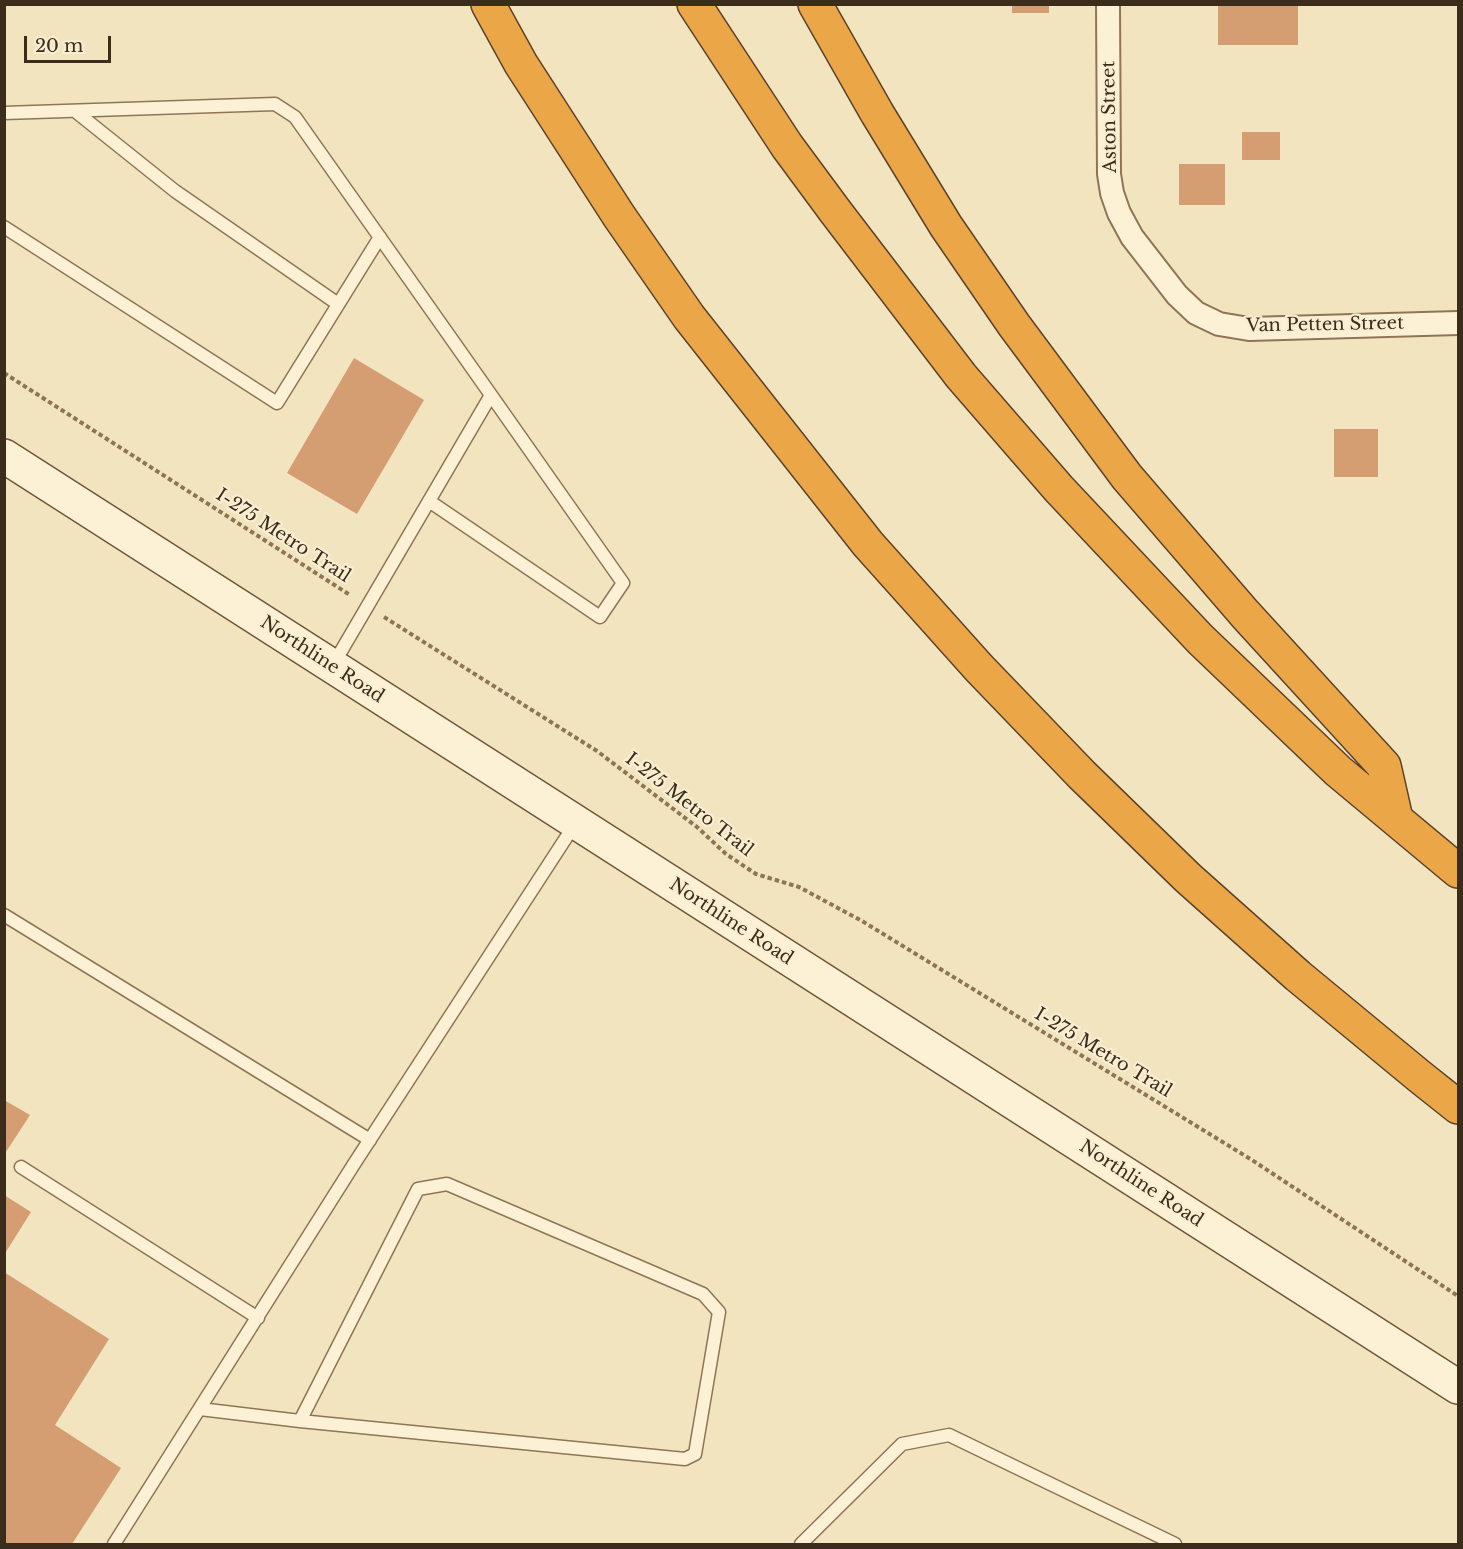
<!DOCTYPE html>
<style>
body{margin:0}
#map{position:relative;width:1463px;height:1549px;overflow:hidden;background:#f3e4c0;font-family:"Libre Baskerville",serif}
canvas{display:block}
.frame{position:absolute;inset:0;border:6px solid #3c2c1c;pointer-events:none}
.scale{position:absolute;left:24px;top:36px;width:87px;height:27px;box-sizing:border-box;border:3px solid #3c2c1c;border-top:0;padding-left:8px;font-size:18px;line-height:21px;white-space:nowrap;color:#3c2c1c;-webkit-text-stroke:4px #f9eed1;paint-order:stroke}
</style>
<div id="map">
<canvas width="1463" height="1549"></canvas>
<div class="frame"></div>
<div class="scale">20 m</div>
</div>
<script>
const g = document.querySelector('canvas').getContext('2d');
g.lineJoin = 'round';
function fillPath(path, color) { g.fillStyle = color; g.fill(path, 'evenodd'); }
const shape = rows => new Path2D(rows.map(r => 'M' + r).join(''));
function trace(path, color, width, dash) { g.strokeStyle = color; g.lineWidth = width; g.lineCap = dash ? 'butt' : 'round'; g.setLineDash(dash || []); g.stroke(path); }
function write(font, color, halo, rows, align = 'center') {
  g.font = font + ' "Libre Baskerville",serif'; g.lineWidth = 4.5; g.setLineDash([]); g.textBaseline = 'middle'; g.strokeStyle = halo; g.fillStyle = color; for (const [text, x, y, turn = 0] of rows) {
    g.save(); g.translate(x, y); g.rotate((+turn || 0) * Math.PI / 180); g.textAlign = isNaN(turn) ? turn : align; if (halo) g.strokeText(text, 0, 0); g.fillText(text, 0, 0); g.restore();
  }
}
fillPath(shape([
 [1012,4,1049,4,1049,13,1012,13],
 [1218,5,1298,5,1298,45,1218,45],
 [1242,132,1280,132,1280,160,1242,160],
 [1179,164,1225,164,1225,205,1179,205],
 [354,358,424,400,357,514,287,473],
 [1334,429,1378,429,1378,477,1334,477],
 [4,1100,30,1115,4,1155],
 [4,1195,31,1212,4,1255],
 [4,1272,109,1339,55,1425,121,1468,72,1544,4,1544]
]), '#d59d72');
const lane = shape([
 [75,111,175,191,338,304],
 [4,113,275,104,295,117,491,395,333,665],
 [4,227,277,403,380,237],
 [429,501,600,617,623,583,491,395],
 [4,915,370,1140],
 [21,1167,258,1318],
 [200,1409,300,1421,685,1459,695,1454,719,1312,703,1294,447,1184,418,1189,300,1421],
 [114,1544,354,1164,575,824],
 [801,1544,902,1444,949,1435,1175,1544]
]);
const street = shape([
 [1108,4,1109,174,1112,193,1119,213,1132,237,1177,295,1196,313,1219,324,1249,329,1458,323]
]);
const secondary = shape([
 [4,456,1458,1387]
]);
const highway = shape([
 [488,4,521,64,619,216,689,317,868,544,979,668,1082,775,1188,878,1298,976,1419,1076,1458,1107],
 [694,4,787,146,835,211,961,376,1059,489,1200,639,1338,771,1458,871],
 [815,4,877,113,946,226,1014,325,1127,477,1245,614,1384,766,1396,819]
]);
trace(lane, '#8e7556', 15);
trace(street, '#8e7556', 26);
trace(secondary, '#705539', 36);
trace(highway, '#5b422b', 36);
trace(shape([
 [4,373,350,595],
 [384,617,597,751,697,827,726,854,756,874,799,887,862,921,1252,1160,1458,1296]
]), '#8e7556', 4, [4.5, 3]);
trace(lane, '#fcf1d5', 12);
trace(street, '#fcf1d5', 22);
trace(secondary, '#fcf1d5', 33);
trace(highway, '#eba648', 33);
write('18px', '#3c2c1c', '#f9eed1', [
 ["Aston Street",1110,117,-91],
 ["Van Petten Street",1325,325,-1],
 ["I-275 Metro Trail",283,536,33],
 ["Northline Road",322,660,33],
 ["I-275 Metro Trail",689,805,38],
 ["Northline Road",731,922,33],
 ["I-275 Metro Trail",1103,1053,31],
 ["Northline Road",1141,1184,33]
]);
</script>
